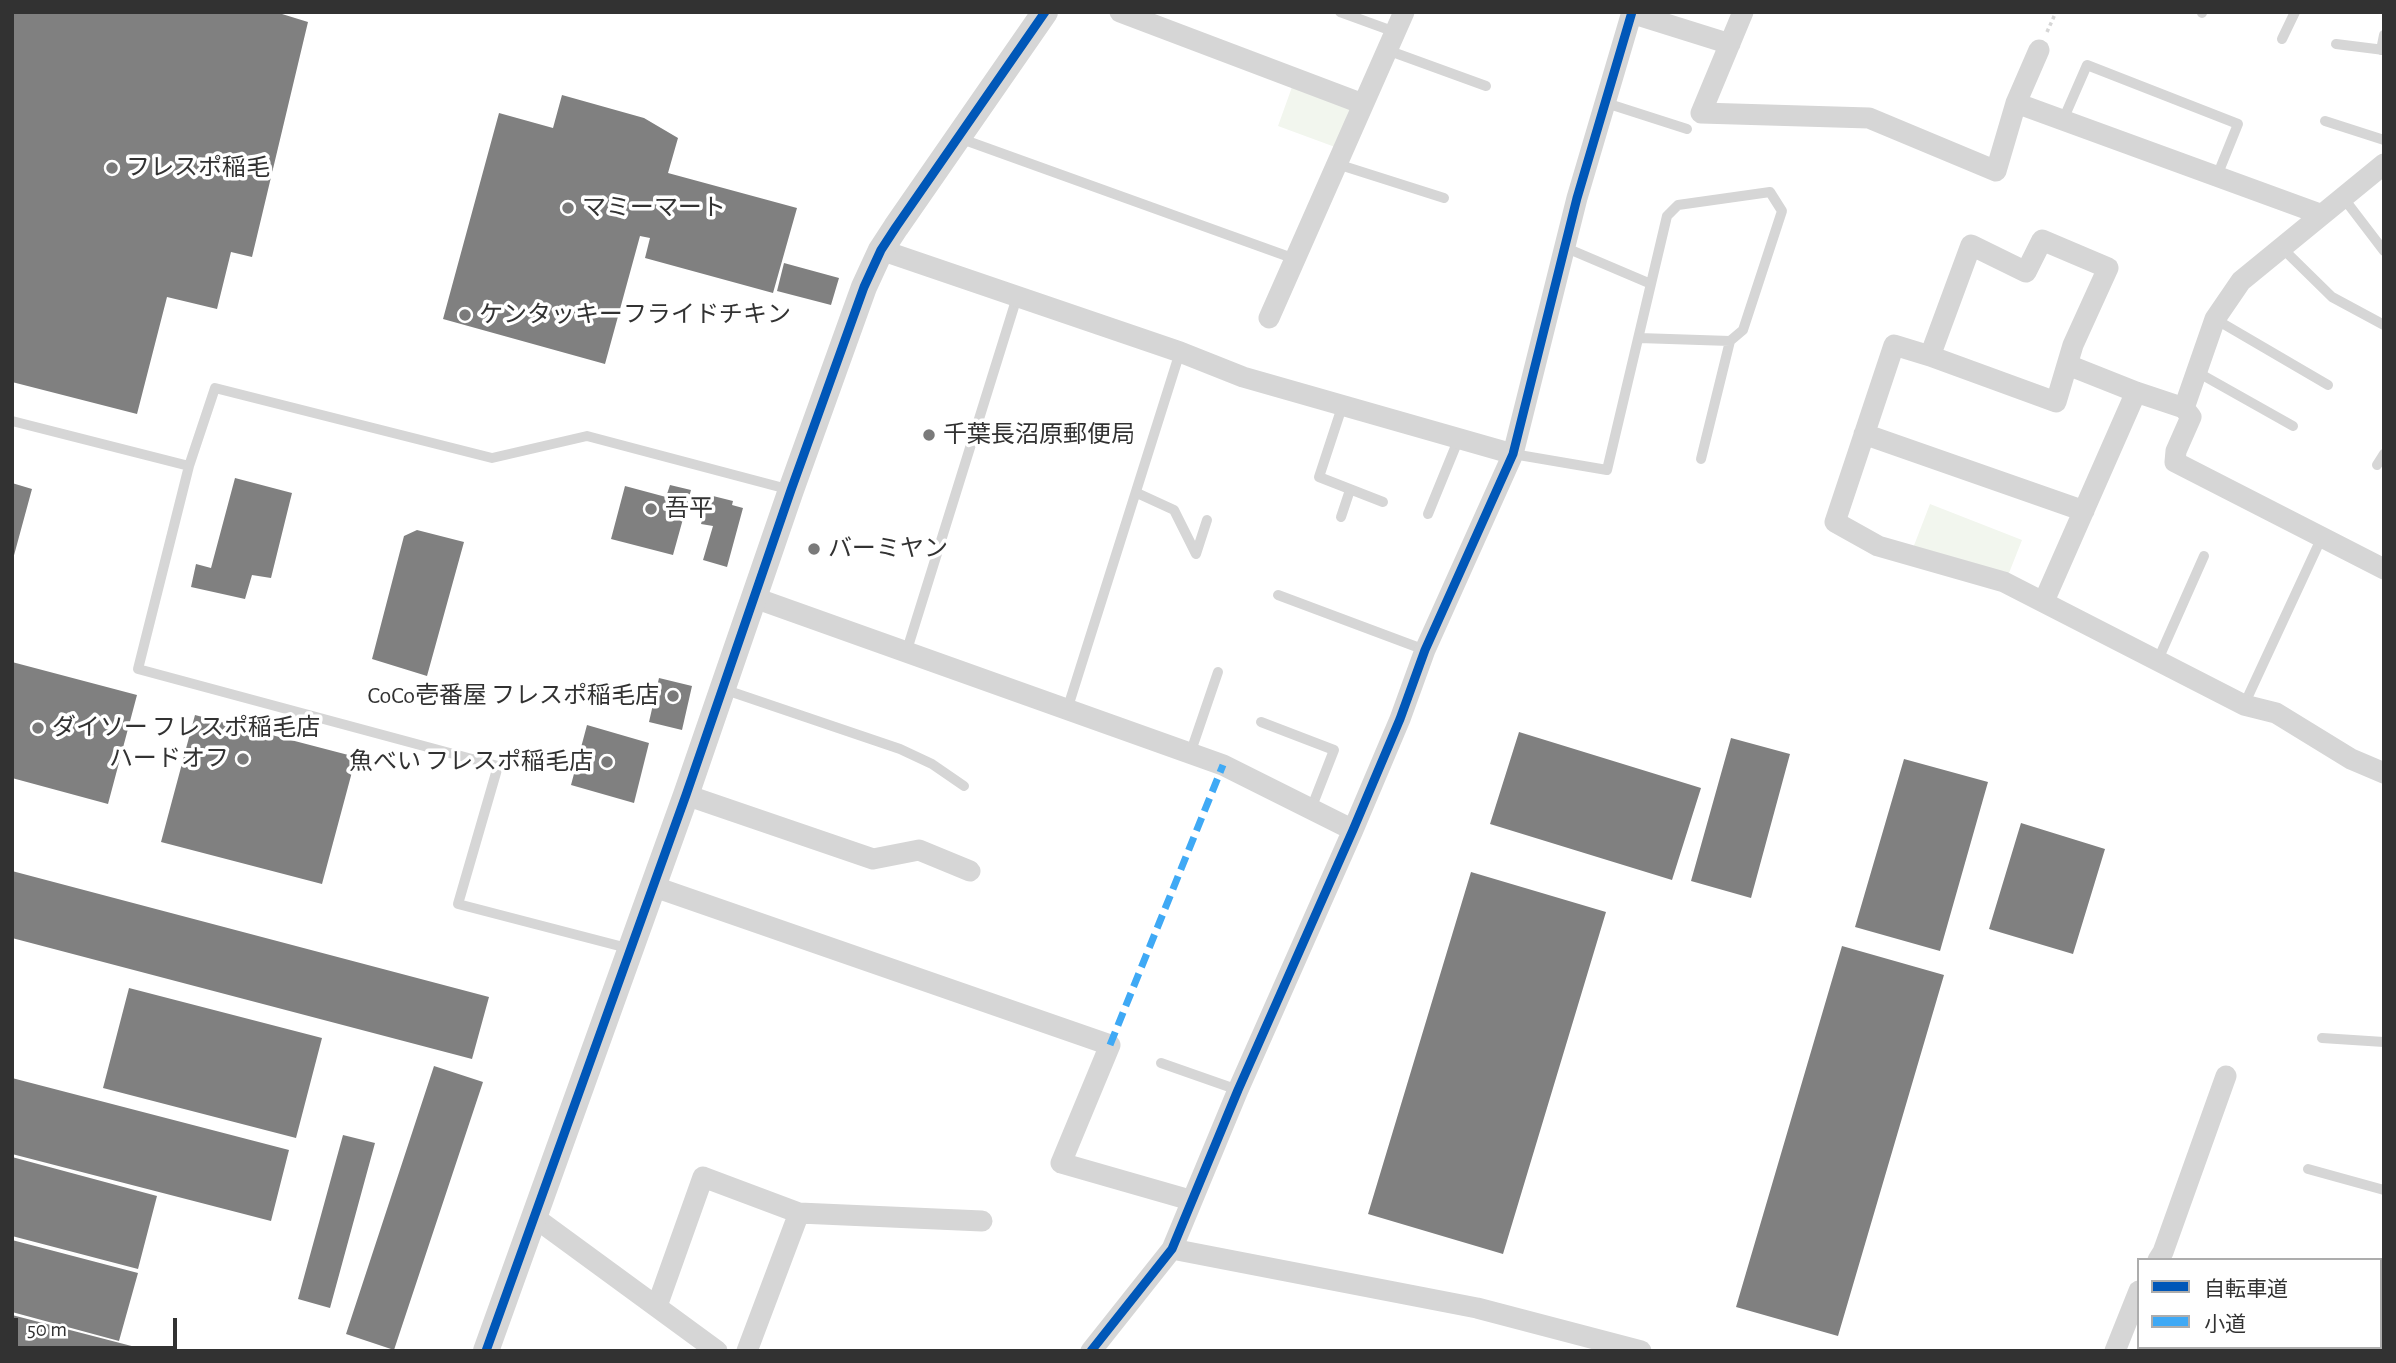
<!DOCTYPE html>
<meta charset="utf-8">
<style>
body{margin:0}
#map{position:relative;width:2396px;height:1363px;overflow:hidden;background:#fff;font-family:"Alegreya Sans","Noto Sans JP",sans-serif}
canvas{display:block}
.frame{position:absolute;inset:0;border:14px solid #323232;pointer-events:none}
.legend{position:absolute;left:2137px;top:1258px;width:245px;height:91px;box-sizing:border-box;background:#fff;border:2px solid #adadad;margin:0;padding:9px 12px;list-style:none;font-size:21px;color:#323232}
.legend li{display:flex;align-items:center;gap:14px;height:35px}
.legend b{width:35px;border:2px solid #adadad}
.scale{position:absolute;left:14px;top:1318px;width:163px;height:32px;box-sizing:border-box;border:4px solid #323232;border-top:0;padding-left:9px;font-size:21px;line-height:24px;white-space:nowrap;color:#323232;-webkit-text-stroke:5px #fff;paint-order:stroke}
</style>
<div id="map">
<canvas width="2396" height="1363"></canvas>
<div class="frame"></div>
<ul class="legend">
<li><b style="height:9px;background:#0057b8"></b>自転車道</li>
<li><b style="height:9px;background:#3fa9f5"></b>小道</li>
</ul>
<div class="scale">50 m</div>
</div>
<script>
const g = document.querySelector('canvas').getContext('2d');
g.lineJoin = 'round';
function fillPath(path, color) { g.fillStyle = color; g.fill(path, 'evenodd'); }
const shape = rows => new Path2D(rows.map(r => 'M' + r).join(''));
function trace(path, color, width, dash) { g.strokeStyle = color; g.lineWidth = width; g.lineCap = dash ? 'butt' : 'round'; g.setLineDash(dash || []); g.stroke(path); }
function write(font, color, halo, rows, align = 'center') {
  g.font = font + ' "Alegreya Sans","Noto Sans JP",sans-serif'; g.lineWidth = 7; g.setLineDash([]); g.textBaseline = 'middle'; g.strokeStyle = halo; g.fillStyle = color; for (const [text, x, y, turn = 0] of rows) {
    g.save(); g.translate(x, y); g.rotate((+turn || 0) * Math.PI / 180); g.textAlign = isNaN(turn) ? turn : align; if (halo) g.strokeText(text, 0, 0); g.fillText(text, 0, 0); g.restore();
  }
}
fillPath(shape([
 [1292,87,1350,108,1335,147,1278,126],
 [1930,504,2022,540,2009,573,1913,548]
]), '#f2f6ee');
fillPath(shape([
 [12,12,282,12,282,14,308,22,252,257,231,252,217,309,167,297,137,414,12,382],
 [562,95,644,118,678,138,668,173,797,208,773,293,645,258,650,238,640,236,605,364,443,319,499,113,553,128],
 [784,263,839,278,831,305,777,291],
 [235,478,292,493,271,578,252,575,245,599,191,587,196,564,211,568],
 [12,483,32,489,13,559,12,559],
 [670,485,691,490,673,555,611,539,625,486,666,497],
 [709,495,733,501,732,505,743,508,727,567,703,560,713,526,701,524],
 [417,530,464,542,427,676,372,659,404,536],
 [12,662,137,695,108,804,12,778],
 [659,678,692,686,682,730,649,722],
 [195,715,356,757,322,884,161,842],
 [587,725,649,743,634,803,571,785],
 [1519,732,1701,788,1672,880,1490,824],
 [1731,738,1790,754,1751,898,1691,881],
 [1904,759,1988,782,1940,951,1855,927],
 [2021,823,2105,849,2073,954,1989,929],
 [12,871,489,997,472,1059,12,938],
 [1471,872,1606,912,1503,1254,1368,1214],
 [1842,946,1944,975,1838,1336,1736,1307],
 [129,988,322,1038,296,1138,103,1088],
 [434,1066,483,1082,394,1350,346,1334],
 [12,1078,289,1150,271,1221,12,1154],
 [343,1135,375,1143,330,1308,298,1299],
 [12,1157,157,1196,138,1269,12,1236],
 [12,1240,138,1273,119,1341,12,1312],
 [12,1315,147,1350,147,1351,12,1351]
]), '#808080');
trace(shape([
 [2047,32,2056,12]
]), '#d6d6d6', 3.5, [3.5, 3.5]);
trace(shape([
 [1340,12,1395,32],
 [2202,13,2202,12],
 [2282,39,2295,12],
 [2336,44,2384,50],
 [1387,50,1486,86],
 [2381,50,2384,35],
 [1606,103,1687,129],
 [2063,120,2087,65,2238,124,2217,176],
 [2325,121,2384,140],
 [959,138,1295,259],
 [1337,164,1444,198],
 [2342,196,2384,251],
 [1564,247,1651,284],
 [2281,247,2332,297,2384,325],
 [2215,319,2328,385],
 [1639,338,1730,341],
 [2197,372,2293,426],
 [1343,404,1319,477,1383,502],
 [12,421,189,466],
 [1513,454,1607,470,1667,216,1678,205,1770,192,1782,211,1743,330,1730,341,1701,459],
 [2377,465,2384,454],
 [1137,493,1174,510,1196,554,1207,520],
 [1428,514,1459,438],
 [1341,517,1350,490],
 [1278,595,1425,650],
 [906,653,1017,297],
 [2157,662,2204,556],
 [723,689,900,749,932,764,964,786],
 [2244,705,2321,539],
 [1067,710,1180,352],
 [1261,722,1334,750,1311,809],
 [1190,754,1218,672],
 [631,949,458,904,498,766,138,669,189,466,215,388,492,458,587,436,791,490],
 [2322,1038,2384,1042],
 [1161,1063,1238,1090],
 [2308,1169,2384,1190]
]), '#d6d6d6', 10);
trace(shape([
 [1120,12,1363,104],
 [1743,12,1701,113,1869,118,1996,171,2016,103,2039,50],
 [1631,13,1730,44],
 [2016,103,2320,214],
 [881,250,1180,352,1243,377,1513,454],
 [1269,318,1404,12],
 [1930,356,1971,245,2026,272,2042,240,2108,268,2073,345,2056,402,1930,356,1894,345,1835,522,1878,546,2004,582,2244,705,2276,713,2351,759,2384,773],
 [2068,365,2136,392,2184,408,2191,417,2176,451,2175,462,2384,569],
 [2184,408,2215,319,2241,281,2384,164],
 [1864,434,2084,511],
 [755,598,1223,765,1353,830],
 [2044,601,2136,392],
 [686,795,873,859,919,850,970,871],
 [652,886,1110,1045,1061,1163,1190,1200],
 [534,1217,717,1351],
 [1172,1249,1477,1308,1641,1351],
 [2158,1260,2163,1252,2226,1076],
 [2380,1295,2384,1296],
 [657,1306,703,1177,799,1213,982,1221],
 [2244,1347,2244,1351],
 [747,1351,799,1213],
 [1091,1351,1172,1249,1238,1090,1353,830,1400,719,1425,650,1513,454,1577,198,1632,12],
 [2115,1351,2139,1291]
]), '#d6d6d6', 21);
trace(shape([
 [486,1351,686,795,791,490,864,287,881,250,896,227,1045,12]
]), '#d6d6d6', 26);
trace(shape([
 [1110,1045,1223,765]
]), '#3fa9f5', 7, [14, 7]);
trace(shape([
 [486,1351,686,795,791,490,864,287,881,250,896,227,1045,12],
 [1091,1351,1172,1249,1238,1090,1353,830,1400,719,1425,650,1513,454,1577,198,1632,12]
]), '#0057b8', 9);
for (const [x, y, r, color] of [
 [112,168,7,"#7a7a7a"],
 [568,208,7,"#7a7a7a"],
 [465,315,7,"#7a7a7a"],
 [929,435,7,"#7a7a7a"],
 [651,509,7,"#7a7a7a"],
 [814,549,7,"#7a7a7a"],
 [673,696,7,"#7a7a7a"],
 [38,728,7,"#7a7a7a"],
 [243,759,7,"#7a7a7a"],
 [607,762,7,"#7a7a7a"]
]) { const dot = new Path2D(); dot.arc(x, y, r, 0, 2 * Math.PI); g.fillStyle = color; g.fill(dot); trace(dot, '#fff', 2.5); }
write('24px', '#323232', '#fff', [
 ["フレスポ稲毛",126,168],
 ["マミーマート",582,208],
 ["ケンタッキーフライドチキン",479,315],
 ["千葉長沼原郵便局",943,435],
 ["吾平",665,509],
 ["バーミヤン",828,549],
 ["CoCo壱番屋 フレスポ稲毛店",659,696,"right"],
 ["ダイソー フレスポ稲毛店",52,728],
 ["ハードオフ",229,759,"right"],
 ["魚べい フレスポ稲毛店",593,762,"right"]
], 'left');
</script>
